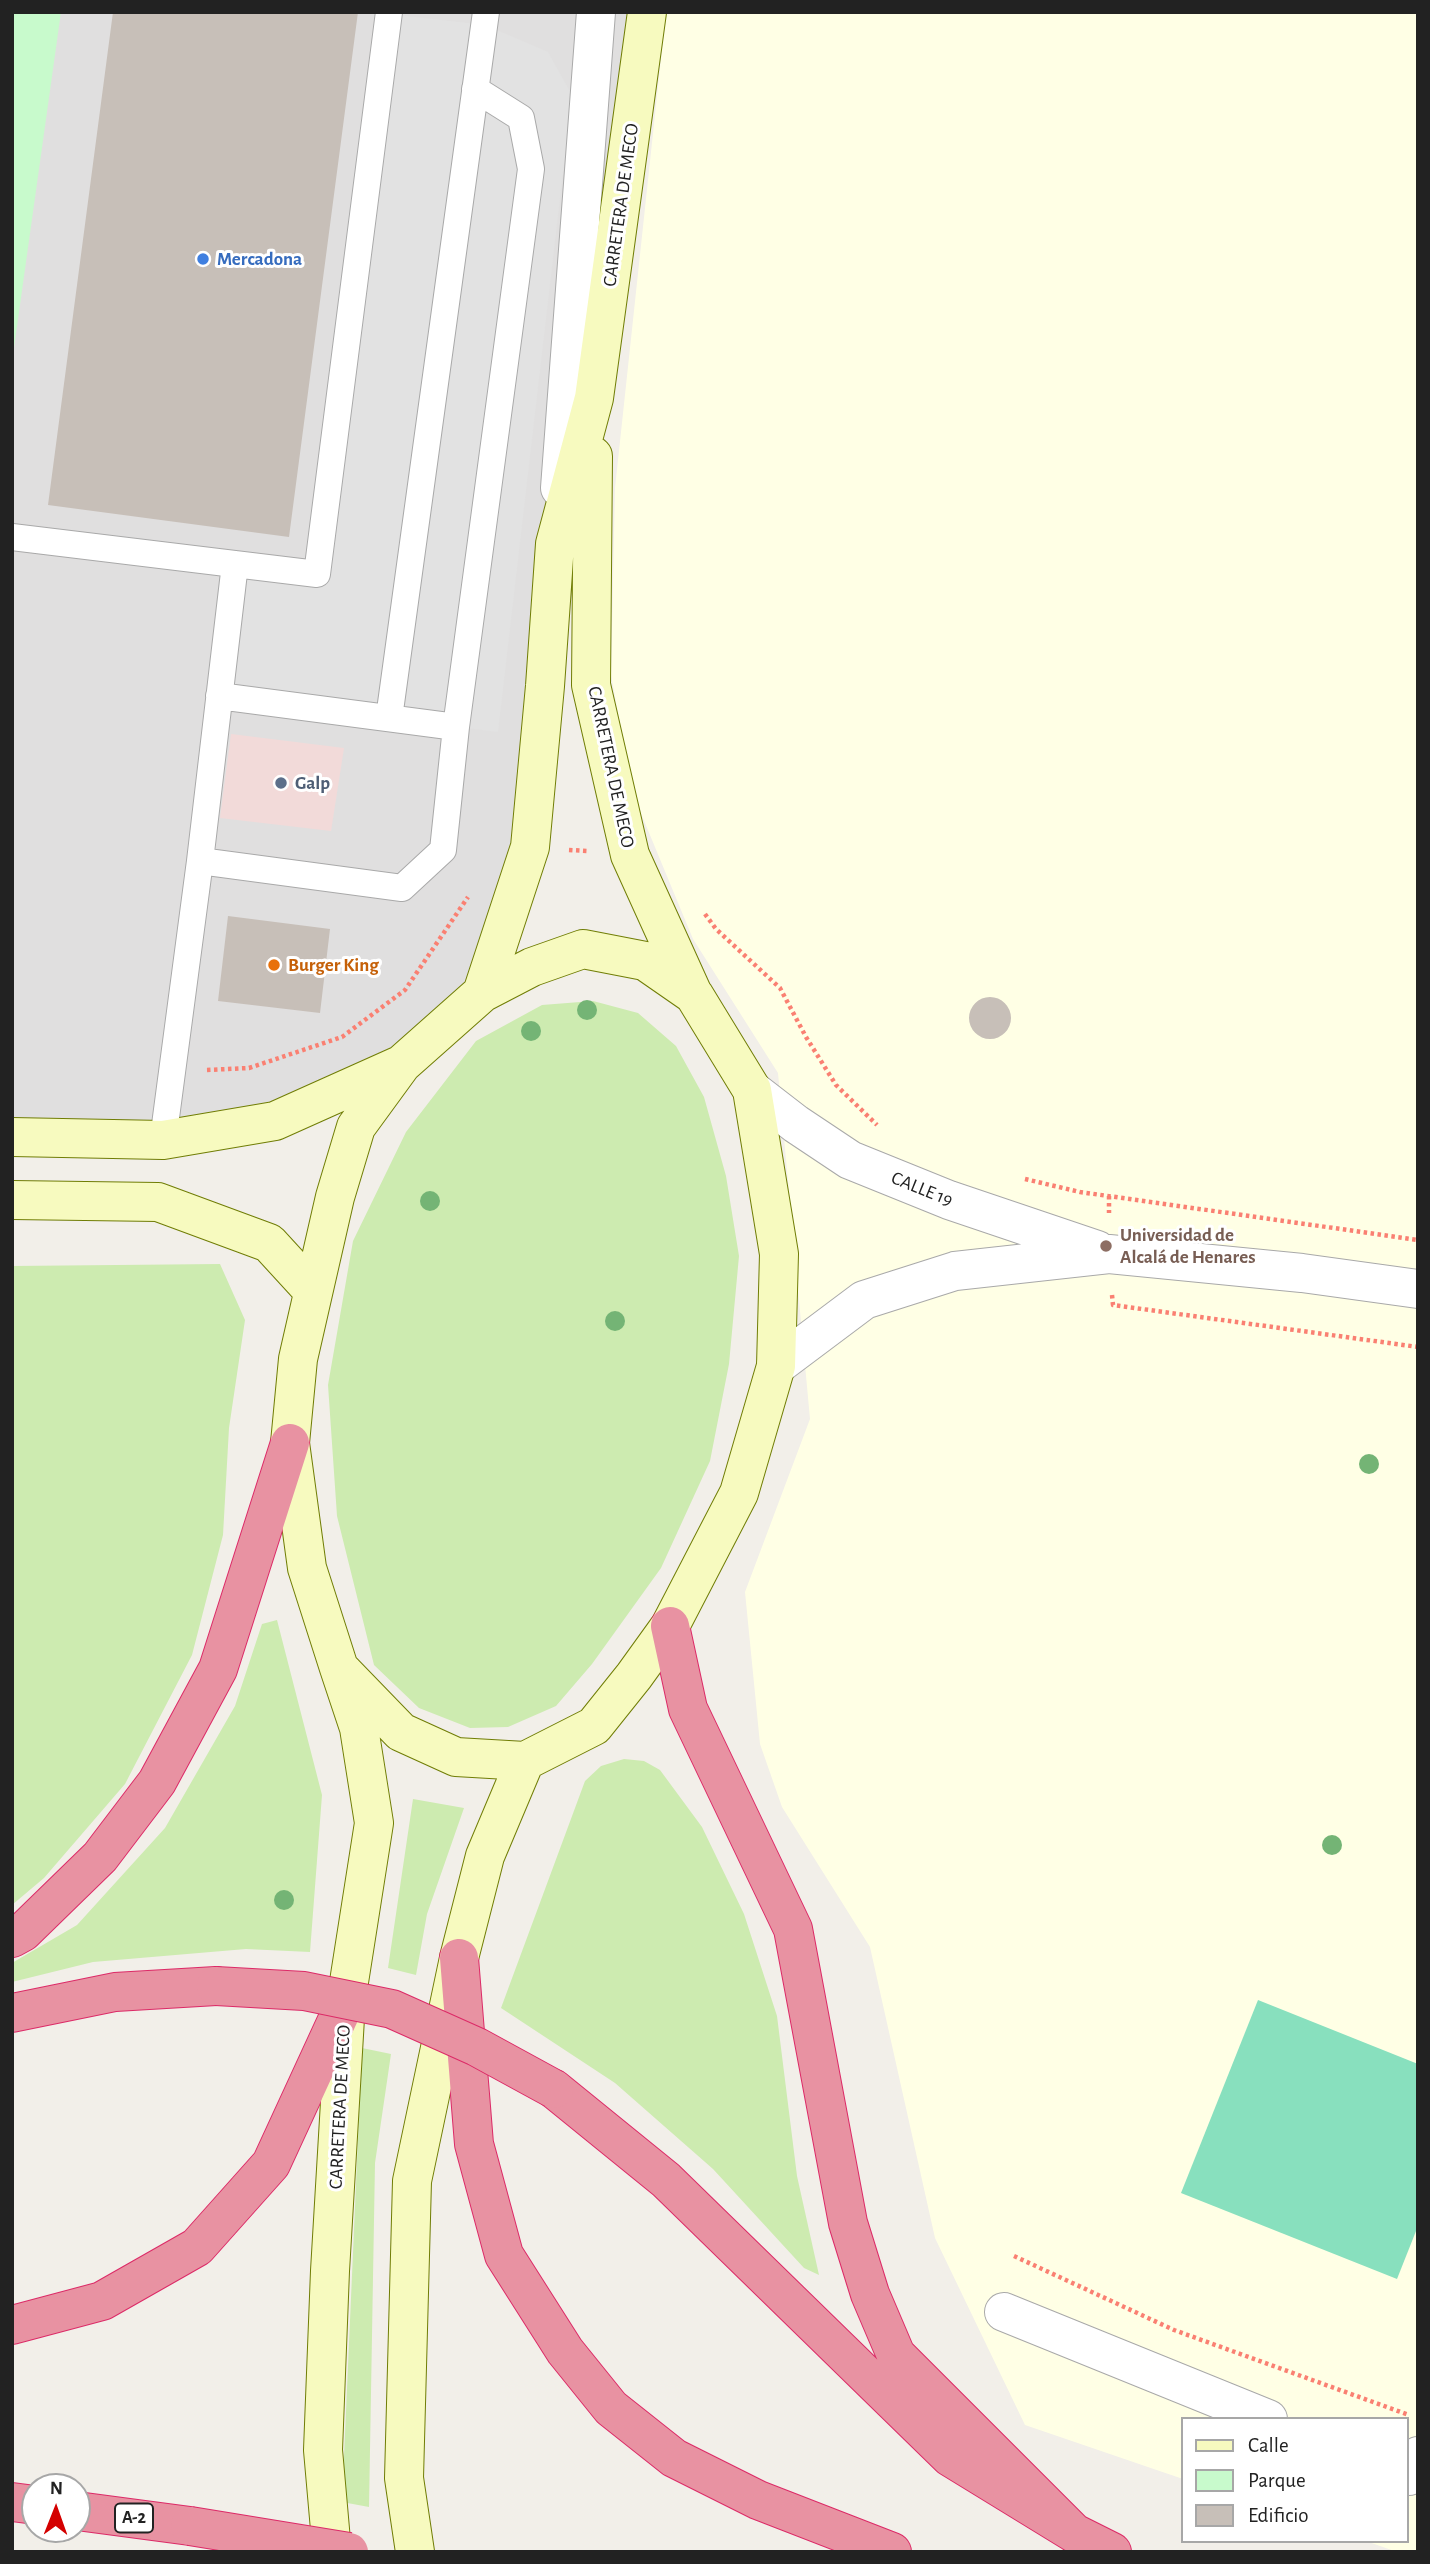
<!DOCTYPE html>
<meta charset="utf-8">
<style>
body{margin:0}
#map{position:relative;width:1430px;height:2564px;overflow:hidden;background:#f2efe9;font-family:"Alegreya Sans",sans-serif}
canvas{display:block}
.frame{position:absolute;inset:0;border:14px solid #222;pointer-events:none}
.legend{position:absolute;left:1181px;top:2417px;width:228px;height:126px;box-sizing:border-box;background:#fff;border:2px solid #a7a7a7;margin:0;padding:9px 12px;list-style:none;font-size:21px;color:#222}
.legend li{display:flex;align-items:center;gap:14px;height:35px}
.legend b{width:35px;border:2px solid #a7a7a7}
.north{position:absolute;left:21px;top:2473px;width:70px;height:70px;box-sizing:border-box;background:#fff;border:2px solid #a7a7a7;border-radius:50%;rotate:1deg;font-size:19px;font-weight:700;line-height:28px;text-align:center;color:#222}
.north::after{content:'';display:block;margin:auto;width:24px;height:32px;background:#d40000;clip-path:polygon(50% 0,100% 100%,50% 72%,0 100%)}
</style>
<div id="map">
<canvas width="1430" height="2564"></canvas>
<div class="frame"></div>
<ul class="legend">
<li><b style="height:9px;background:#f7fabf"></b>Calle</li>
<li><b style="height:19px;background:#c8facc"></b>Parque</li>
<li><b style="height:19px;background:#c7bfb8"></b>Edificio</li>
</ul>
<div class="north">N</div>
</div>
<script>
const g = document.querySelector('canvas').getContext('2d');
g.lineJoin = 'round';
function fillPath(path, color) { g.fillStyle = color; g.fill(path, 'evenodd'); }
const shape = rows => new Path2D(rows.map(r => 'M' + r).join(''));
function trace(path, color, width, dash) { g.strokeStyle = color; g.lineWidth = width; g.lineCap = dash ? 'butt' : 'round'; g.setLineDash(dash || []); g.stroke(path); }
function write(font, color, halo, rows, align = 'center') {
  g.font = font + ' "Alegreya Sans",sans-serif'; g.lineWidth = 6; g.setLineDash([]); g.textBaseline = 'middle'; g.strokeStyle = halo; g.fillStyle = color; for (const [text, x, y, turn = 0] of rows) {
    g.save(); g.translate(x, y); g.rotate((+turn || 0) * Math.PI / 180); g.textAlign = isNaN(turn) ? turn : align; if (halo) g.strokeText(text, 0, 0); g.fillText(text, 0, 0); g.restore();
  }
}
fillPath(shape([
 [12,12,647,12,545,686,482,993,275,1121,12,1137]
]), '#e0dfdf');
fillPath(shape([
 [231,734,344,748,331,831,220,818]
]), '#f2dad9');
fillPath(shape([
 [666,12,1418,12,1418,2552,1397,2552,1366,2541,1407,2541,1407,2419,1183,2419,1183,2479,1025,2425,935,2238,870,1947,782,1807,760,1744,745,1592,810,1419,778,1073,693,939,633,794,611,675,615,488]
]), '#ffffe5');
fillPath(shape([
 [593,1001,638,1013,676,1046,704,1097,726,1176,739,1256,729,1364,710,1461,661,1568,592,1664,556,1706,508,1727,470,1728,419,1708,374,1665,337,1516,328,1385,353,1241,406,1132,476,1041,542,1005],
 [220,1264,245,1320,229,1428,223,1535,192,1655,125,1784,44,1878,12,1905,12,1266],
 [277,1620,322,1795,310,1952,246,1949,93,1962,12,1982,12,1963,77,1925,165,1828,235,1706,262,1624],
 [624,1759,644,1761,660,1770,702,1827,744,1914,777,2016,797,2176,819,2275,804,2268,713,2169,615,2083,501,2008,585,1781,601,1766],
 [413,1799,464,1808,427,1914,416,1975,388,1968],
 [362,2048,391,2054,375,2163,369,2507,342,2502]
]), '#cdebb0');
fillPath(shape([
 [12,12,61,12,12,362]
]), '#c8facc');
fillPath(shape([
 [1258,2000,1418,2064,1418,2226,1397,2279,1181,2193]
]), '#88e0be');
fillPath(shape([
 [389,14,485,25,548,52,572,95,498,732,219,696,235,564,316,574]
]), '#e2e2e2');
fillPath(shape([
 [113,12,358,12,289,537,48,505],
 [228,916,330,929,320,1013,218,1001],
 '969 1018a21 21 0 1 1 42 0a21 21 0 1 1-42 0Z'
]), '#c7bfb8');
const lane = shape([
 [12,537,317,574,389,12],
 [219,696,456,727],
 [389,718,486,12],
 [200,861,402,888,443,850,456,727,531,169,521,118,475,89],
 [163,1140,200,861,235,564]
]);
const street = shape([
 [560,488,596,12],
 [752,1090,796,1124,850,1160,949,1200,1097,1250],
 [776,1366,864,1300,955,1271,1109,1254,1302,1273,1418,1289],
 [1004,2312,1268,2419],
 [1409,2476,1418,2456]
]);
const secondary = shape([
 [593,456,591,685,630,855,693,994],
 [482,993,530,847,545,686,555,544,594,398,647,12],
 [12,1137,163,1140,275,1121,400,1065],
 [12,1200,158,1202,269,1243,313,1291],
 [332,2552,323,2450,330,2271,346,2001,374,1823,359,1728,339,1668,307,1568,290,1443,298,1359,335,1197,356,1127,402,1064,482,993,532,967,583,949,645,961,694,995,752,1090,779,1254,776,1366,739,1493,670,1626,634,1676,594,1726,525,1761,456,1757,401,1732,339,1668],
 [415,2552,404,2478,412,2181,459,1958,485,1856,525,1761]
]);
const highway = shape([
 [670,1626,688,1709,793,1929,848,2223,870,2294,896,2355,1074,2533],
 [12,1938,23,1932,100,1857,157,1782,218,1669,290,1443],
 [459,1958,474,2144,504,2255,565,2351,611,2408,674,2458,758,2500,892,2552],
 [12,2013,115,1992,216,1986],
 [554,2089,666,2180,950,2457,1074,2533,1112,2552],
 [12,2325,102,2301,197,2247,271,2164,346,2001],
 [12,2502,35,2505],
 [77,2511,190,2526]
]);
trace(lane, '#a9a9a9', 28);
trace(street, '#a9a9a9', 40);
trace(secondary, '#707d05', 40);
trace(highway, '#dc2a67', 40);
trace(shape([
 [569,850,588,851],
 [705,914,716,929,780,988,806,1037,836,1085,877,1125],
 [207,1070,249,1068,342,1037,405,990,468,897],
 [1025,1179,1080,1192,1418,1240],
 [1109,1196,1109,1213],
 [1112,1295,1113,1305,1418,1347],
 [1014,2256,1174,2330,1409,2415]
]), '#fa8072', 4.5, [3.5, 3.5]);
trace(lane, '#fff', 26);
trace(street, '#fff', 38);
trace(secondary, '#f7fabf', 38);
trace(highway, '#e892a2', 38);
const highwayBridge = shape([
 [216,1986,304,1991,392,2009,477,2047,554,2089],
 [190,2526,349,2552]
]);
trace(highwayBridge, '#dc2a67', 40, []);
trace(highwayBridge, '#e892a2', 38);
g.fillStyle = '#74b475';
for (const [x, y] of [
 [587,1010],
 [531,1031],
 [430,1201],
 [615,1321],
 [1369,1464],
 [1332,1845],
 [284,1900]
]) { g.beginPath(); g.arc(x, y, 10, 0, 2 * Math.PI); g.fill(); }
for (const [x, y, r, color] of [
 [203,259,7,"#3f7fe0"],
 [281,783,7,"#5c6f8a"],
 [274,965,7,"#e8710a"],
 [1106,1246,7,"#8d6e63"]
]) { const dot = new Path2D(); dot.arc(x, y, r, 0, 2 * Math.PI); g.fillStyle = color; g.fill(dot); trace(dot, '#fff', 2.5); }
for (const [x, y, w] of [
 [134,2518,38]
]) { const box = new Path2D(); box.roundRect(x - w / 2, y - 14.5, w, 29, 5); g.fillStyle = '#fff'; g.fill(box); trace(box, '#222', 2); }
write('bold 18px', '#222', null, [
 ["A-2",134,2518]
]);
write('19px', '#222', '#fff', [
 ["CARRETERA DE MECO",621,205,-82],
 ["CARRETERA DE MECO",611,767,78],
 ["CALLE 19",922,1189,22],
 ["CARRETERA DE MECO",340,2107,-87]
]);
write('bold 19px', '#366cbe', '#fff', [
 ["Mercadona",217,259]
], 'left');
write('bold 19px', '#4e5e75', '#fff', [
 ["Galp",295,783]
], 'left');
write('bold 19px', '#c56008', '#fff', [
 ["Burger King",288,965]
], 'left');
write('bold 19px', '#785e54', '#fff', [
 ["Universidad de",1120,1235],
 ["Alcalá de Henares",1120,1257]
], 'left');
</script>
